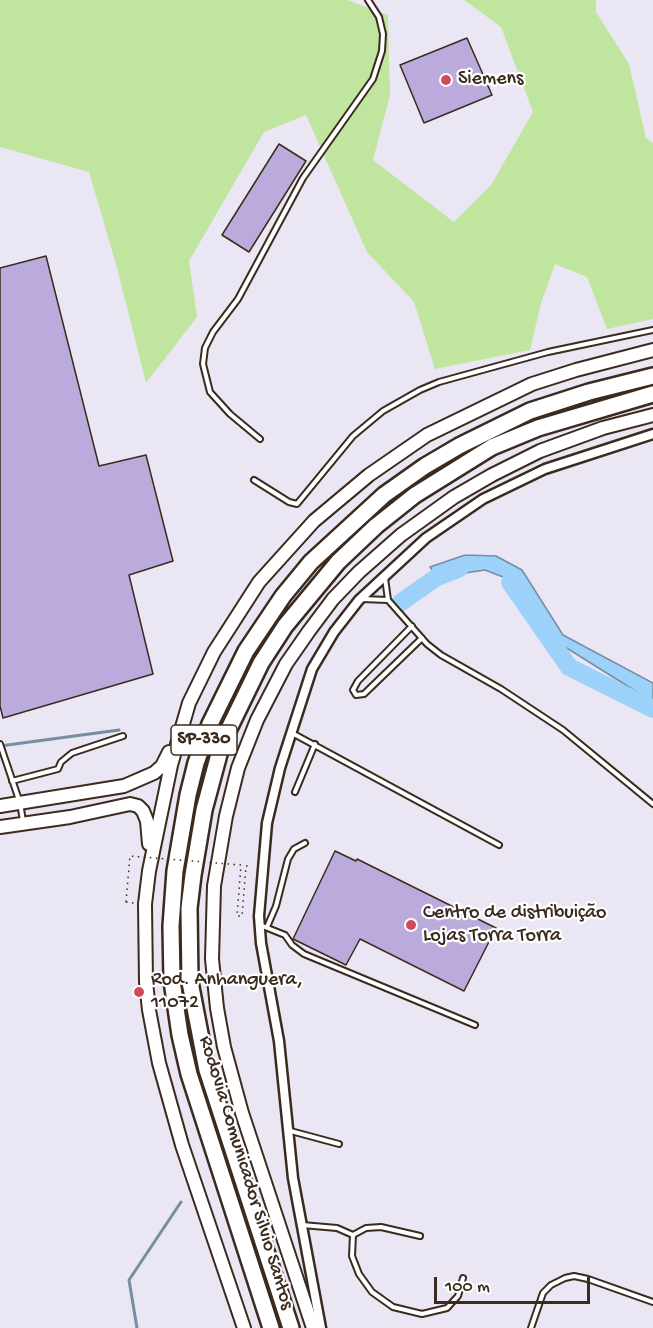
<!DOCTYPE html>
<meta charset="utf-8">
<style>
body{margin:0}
#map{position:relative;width:653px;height:1328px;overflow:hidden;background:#eae6f4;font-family:"Gochi Hand",sans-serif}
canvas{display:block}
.scale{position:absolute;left:434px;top:1277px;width:156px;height:27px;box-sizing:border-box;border:3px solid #3b2a1e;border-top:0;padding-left:8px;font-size:18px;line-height:21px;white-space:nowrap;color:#3b2a1e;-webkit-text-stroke:4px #fff;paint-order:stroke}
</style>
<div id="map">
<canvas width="653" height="1328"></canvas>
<div class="scale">100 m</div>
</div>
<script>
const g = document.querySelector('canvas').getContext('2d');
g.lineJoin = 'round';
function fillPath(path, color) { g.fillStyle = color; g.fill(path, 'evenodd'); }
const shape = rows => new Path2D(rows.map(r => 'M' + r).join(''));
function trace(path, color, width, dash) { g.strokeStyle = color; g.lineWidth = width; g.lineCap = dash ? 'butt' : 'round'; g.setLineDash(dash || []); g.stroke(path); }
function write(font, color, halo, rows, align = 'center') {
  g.font = font + ' "Gochi Hand",sans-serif'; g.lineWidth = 4.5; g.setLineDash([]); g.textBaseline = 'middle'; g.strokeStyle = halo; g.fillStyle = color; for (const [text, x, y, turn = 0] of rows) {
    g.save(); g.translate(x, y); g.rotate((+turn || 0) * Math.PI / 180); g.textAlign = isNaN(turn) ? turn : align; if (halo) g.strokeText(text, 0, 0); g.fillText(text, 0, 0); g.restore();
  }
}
fillPath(shape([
 [0,0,347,0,388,15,390,95,373,160,454,222,491,185,533,112,501,27,464,0,596,0,596,12,629,64,646,138,653,143,653,319,607,329,587,277,555,264,541,303,530,350,435,369,414,302,367,252,306,115,264,132,189,261,197,317,146,383,116,264,89,172,0,147]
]), '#c0e59f');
const water = shape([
 [465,555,496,556,522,570,563,635,653,683,653,702,557,642,503,577,485,570,465,573,442,583,430,567,465,555]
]);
fillPath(water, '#9cd1fa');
trace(water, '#758ea2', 1.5);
trace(shape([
 [0,746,119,730],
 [137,1328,129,1280,181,1202]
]), '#758ea2', 3);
trace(shape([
 [510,582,569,667,653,709],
 [400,603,437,577,460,568]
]), '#9cd1fa', 18);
const building = shape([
 [467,38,492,95,424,123,400,65,467,38],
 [279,144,306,161,249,252,222,235,279,144],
 [46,256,99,466,146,455,173,561,129,575,153,674,3,718,0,706,0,268,46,256],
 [335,851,356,861,357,859,496,928,464,991,360,939,346,965,293,939,335,851]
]);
fillPath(building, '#baabdc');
trace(building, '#3b2a1e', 1.5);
const lane = shape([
 [260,439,230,414,210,392,203,364,205,348,213,332,238,299,303,178,373,79,382,51,383,34,379,17,368,0],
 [254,480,289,502,297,504,353,436,383,411,420,390,439,382,548,352,653,330],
 [385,578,388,600,427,644,441,655,501,689,563,730,653,804],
 [362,599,388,600],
 [412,626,358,681,353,690,356,695,364,694,422,638],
 [292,733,499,845],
 [0,744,20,803,23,821],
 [12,781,58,769,61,762,72,753,123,736],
 [295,792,315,744],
 [260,925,285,935,292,945,304,954,475,1025],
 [267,927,276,906,288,859,294,849,305,843],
 [287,1130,339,1144],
 [302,1225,337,1228,353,1235,352,1256,359,1274,372,1292,393,1307,422,1314,447,1308,458,1296,463,1278],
 [353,1235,366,1228,381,1227,420,1236],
 [531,1328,543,1293,551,1285,565,1278,574,1276,588,1279,653,1302]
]);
const street = shape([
 [321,1328,293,1178,279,1041,261,943,259,916,267,823,280,768,312,669,334,632,359,600,426,538,483,499,545,469,653,434]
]);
const secondary = shape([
 [0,806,124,786,154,773,162,766,169,752],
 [0,827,70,817,130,804,138,806,143,811,147,821,149,844],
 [244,1328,182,1145,159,1063,149,1010,146,982,145,904,149,871,171,765,189,703,214,652,259,582,314,521,369,475,427,435,532,384,576,370,653,350],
 [313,1328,242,1113,224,1047,217,1008,212,959,214,886,226,816,238,768,257,720,286,664,309,631,333,599,359,572,401,535,454,497,492,475,540,451,603,428,653,415]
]);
const highway = shape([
 [271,1328,189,1074,180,1035,172,981,171,926,175,871,188,795,196,763,210,724,246,651,283,596,311,562,384,495,425,466,459,446,530,411,589,392,653,376],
 [291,1328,207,1070,190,982,189,908,193,875,204,810,222,743,261,663,285,626,338,562,376,526,415,495,492,447,538,428,653,394]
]);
trace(lane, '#3b2a1e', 8);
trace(street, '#3b2a1e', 13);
trace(secondary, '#3b2a1e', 16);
trace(highway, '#3b2a1e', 20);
trace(shape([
 [246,866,252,866],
 [126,902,134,903]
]), '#3b2a1e', 1.5, [1.5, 4.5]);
trace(lane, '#fff', 4);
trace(street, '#fff', 8);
trace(secondary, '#fff', 12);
trace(highway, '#fff', 15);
trace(shape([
 [126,902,130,856,241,865,237,916,242,916,246,866]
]), '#3b2a1e', 1.5, [1.5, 4.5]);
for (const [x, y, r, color] of [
 [446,80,6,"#d1495b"],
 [411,925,6,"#d1495b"],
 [139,992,6,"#d1495b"]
]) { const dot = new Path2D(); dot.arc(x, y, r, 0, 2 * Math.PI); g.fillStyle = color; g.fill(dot); trace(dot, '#fff', 2); }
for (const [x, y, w] of [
 [204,740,66]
]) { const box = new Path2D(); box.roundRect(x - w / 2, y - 15, w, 30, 4.5); g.fillStyle = '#fff'; g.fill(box); trace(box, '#3b2a1e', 1.5); }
write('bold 18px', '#3b2a1e', null, [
 ["SP-330",204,740]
]);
write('20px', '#3b2a1e', '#fff', [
 ["Siemens",458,80],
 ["Centro de distribuição",423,914],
 ["Lojas Torra Torra",423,937],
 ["Rod. Anhanguera,",151,981],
 ["11072",151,1004]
], 'left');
write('20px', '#3b2a1e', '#fff', [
 ["Rodovia Comunicador Silvio Santos",245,1173,73]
]);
</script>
